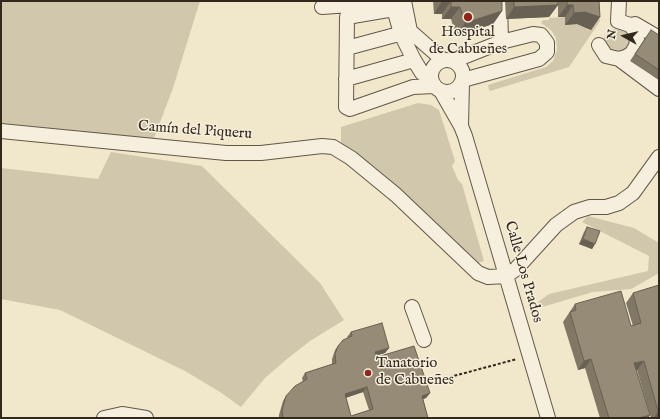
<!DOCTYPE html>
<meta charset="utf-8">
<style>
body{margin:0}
#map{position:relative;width:660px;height:419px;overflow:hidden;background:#f1e7ca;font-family:"IM FELL English",serif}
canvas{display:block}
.frame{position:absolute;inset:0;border:2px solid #32281c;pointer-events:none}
.north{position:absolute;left:604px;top:16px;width:40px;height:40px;-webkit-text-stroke:3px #f6efdd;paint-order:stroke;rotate:278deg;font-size:11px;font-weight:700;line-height:16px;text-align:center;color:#32281c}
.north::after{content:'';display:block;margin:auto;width:14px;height:18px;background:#32281c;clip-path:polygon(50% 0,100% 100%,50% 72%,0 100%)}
</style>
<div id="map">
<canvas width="660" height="419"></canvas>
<div class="frame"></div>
<div class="north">N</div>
</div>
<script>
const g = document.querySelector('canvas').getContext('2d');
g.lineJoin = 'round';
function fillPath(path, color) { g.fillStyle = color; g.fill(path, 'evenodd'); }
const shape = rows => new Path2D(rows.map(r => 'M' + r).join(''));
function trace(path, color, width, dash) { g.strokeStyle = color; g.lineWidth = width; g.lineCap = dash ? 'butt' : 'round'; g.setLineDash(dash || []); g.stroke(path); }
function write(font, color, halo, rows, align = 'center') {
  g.font = font + ' "IM FELL English",serif'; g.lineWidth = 3; g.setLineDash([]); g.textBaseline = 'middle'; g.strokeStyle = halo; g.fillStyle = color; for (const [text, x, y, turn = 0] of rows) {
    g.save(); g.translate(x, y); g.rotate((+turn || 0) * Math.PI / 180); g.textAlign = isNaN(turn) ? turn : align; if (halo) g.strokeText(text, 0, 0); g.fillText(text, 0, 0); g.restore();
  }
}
fillPath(shape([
 [1,1,200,1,173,88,153,141,114,135,1,123],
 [565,17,566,25,577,24,590,30,599,18,600,21,569,67,490,91,489,90,488,85,546,67,553,61,557,50,556,38,551,30,541,23,543,20,549,20,549,18],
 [616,28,624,30,628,32,631,41,629,49,612,55,603,40,607,32],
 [418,103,431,105,439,110,455,161,452,166,458,180,462,184,484,261,478,263,341,144,341,127],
 [111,152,202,166,320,283,344,320,310,341,287,359,265,378,241,407,220,392,185,371,60,310,1,299,1,168,98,179],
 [588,216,634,228,659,243,659,273,631,289,593,292,542,307,538,302,549,294,648,271,649,256,582,222]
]), '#d1c7ac');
const minor = shape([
 [392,1,401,34,414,60,422,73,431,76],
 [404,1,410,31],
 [500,1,501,42],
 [403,5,394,9,347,17,346,107,350,109,413,87,434,86],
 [322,7,379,3],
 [630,25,635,24,659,38],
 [599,45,606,56,619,59,626,57,632,53,636,46,637,39,635,31,630,25,618,21,619,1],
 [347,48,410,31,443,60],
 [619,59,659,89],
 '431 76a16 16 0 1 1 32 0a16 16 0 1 1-32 0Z',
 [453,61,501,42,533,34,541,35,547,43,547,52,539,59,463,80],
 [346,79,414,60],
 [441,91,461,126,465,136,548,418],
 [461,126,462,83],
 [1,131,226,153,261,153,322,146,333,147,351,158,396,195,478,273,488,277,506,276,516,269,556,225,574,212,590,207,606,207,619,203,633,193,659,157],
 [412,307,424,340],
 [104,418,122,414,146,418]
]);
trace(minor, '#625848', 16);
trace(shape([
 [435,381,517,359]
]), '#32281c', 2, [3, 2]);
trace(minor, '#f6efdd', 14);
fillPath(shape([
 [433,1,502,1,502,11,493,24,456,36,451,19,442,19,442,14,434,14],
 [505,1,599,1,600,17,591,30,577,24,565,25,565,17,558,17,558,5,549,17,506,19],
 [659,35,659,80,630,61,646,37],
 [587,227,595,244,592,249,579,244,584,232],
 [659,285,659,418,651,418,637,370,636,370,650,415,648,418,600,418,585,368,578,370,563,322,575,304,631,326,633,326,626,303,633,293],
 [351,332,389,348,385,353,376,355,377,357,430,393,426,398,423,399,428,418,279,418,279,415,283,401,286,396,303,382,302,378,305,373,332,364,332,359,335,350,338,346,348,338,347,337],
 [363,392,369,410,351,416,346,398]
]), '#807865');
fillPath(shape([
 [442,1,451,1,442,14,434,14],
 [558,5,549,17,506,19,514,7],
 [567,5,573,5,565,17,558,17],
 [451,7,460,7,451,19,442,19],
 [502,11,493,24,456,36,465,23],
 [585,12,600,17,591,30,577,24,565,25,574,13],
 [583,239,595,244,592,249,579,244],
 [389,348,385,353,372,357,375,352],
 [591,359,585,368,578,370,584,361],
 [644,361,637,370,628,373,634,363],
 [367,387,363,392,341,399,345,394],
 [430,393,426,398,419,401,422,396],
 [658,411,659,411,659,418,654,418],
 [650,415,648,418,639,418]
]), '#686153');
const building = shape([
 [442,1,502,1,502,11,465,23,460,7,451,7,451,1,442,1],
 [514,1,558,1,558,5,514,7,514,1],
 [567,1,599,1,600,17,585,12,574,13,573,5,567,5,567,1],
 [651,30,659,35,659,70,635,54,651,30],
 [587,227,600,231,595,244,583,239,587,227],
 [659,285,659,411,658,411,644,361,634,363,650,415,639,418,609,418,591,359,584,361,570,312,576,310,575,304,621,291,631,326,641,323,633,293,659,285],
 [382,323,389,348,375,352,377,357,414,346,430,393,422,396,428,418,283,418,282,410,286,396,295,386,307,379,305,373,336,363,335,354,338,346,343,340,352,336,351,332,382,323],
 [367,387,373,409,351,416,345,394,367,387]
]);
fillPath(building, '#958b76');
trace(building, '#686153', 1);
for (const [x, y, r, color] of [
 [468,17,5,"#8f2418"],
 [368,373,4,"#8f2418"]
]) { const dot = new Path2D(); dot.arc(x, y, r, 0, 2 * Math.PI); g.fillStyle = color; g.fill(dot); trace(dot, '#f6efdd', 1.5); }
write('15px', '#32281c', '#f6efdd', [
 ["Hospital",468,33],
 ["de Cabueñes",468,50],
 ["Tanatorio",376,364,"left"],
 ["de Cabueñes",376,381,"left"]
]);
write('15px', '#32281c', '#f6efdd', [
 ["Camín del Piqueru",195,131,4],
 ["Calle Los Prados",523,272,74]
]);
</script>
